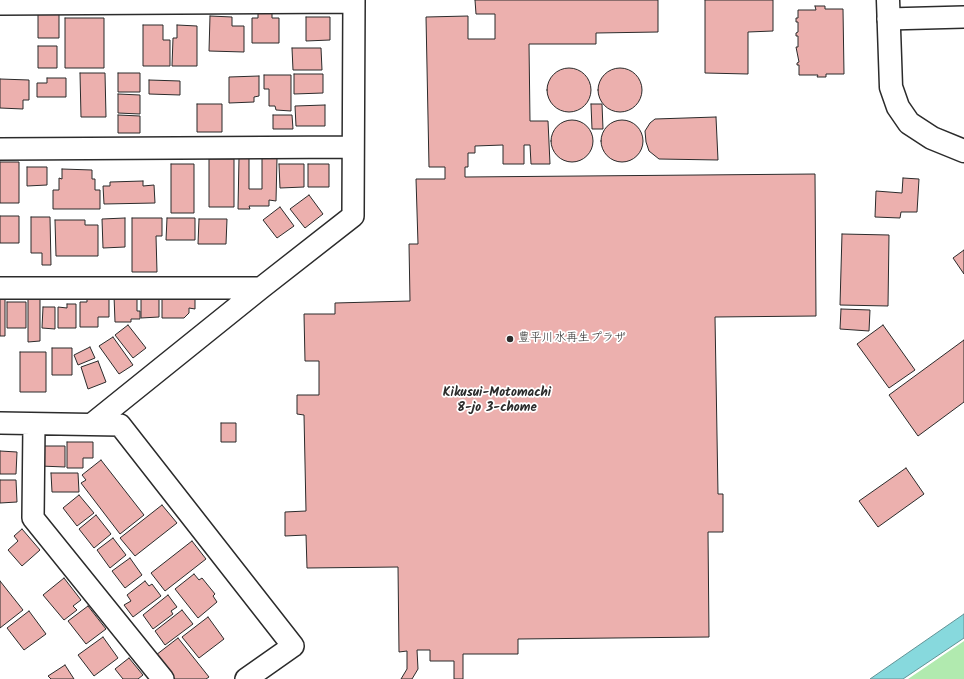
<!DOCTYPE html>
<meta charset="utf-8">
<style>
body{margin:0}
canvas{display:block;background:#fff}
</style>
<canvas width="964" height="679"></canvas>
<script>
const g = document.querySelector('canvas').getContext('2d');
g.lineJoin = 'round';
function fillPath(path, color) { g.fillStyle = color; g.fill(path, 'evenodd'); }
const shape = rows => new Path2D(rows.map(r => 'M' + r).join(''));
function trace(path, color, width, dash) { g.strokeStyle = color; g.lineWidth = width; g.lineCap = dash ? 'butt' : 'round'; g.setLineDash(dash || []); g.stroke(path); }
function write(font, color, halo, rows, align = 'center') {
  g.font = font + ' Kalam,"Klee One",sans-serif'; g.lineWidth = 3.5; g.setLineDash([]); g.textBaseline = 'middle'; g.strokeStyle = halo; g.fillStyle = color; for (const [text, x, y, turn = 0] of rows) {
    g.save(); g.translate(x, y); g.rotate((+turn || 0) * Math.PI / 180); g.textAlign = isNaN(turn) ? turn : align; if (halo) g.strokeText(text, 0, 0); g.fillText(text, 0, 0); g.restore();
  }
}
fillPath(shape([
 [964,641,964,679,908,679]
]), '#b1eaaf');
const water = shape([
 [964,614,964,638,903,679,870,679,964,614]
]);
fillPath(water, '#87d9dd');
trace(water, '#629396', 1);
const building = shape([
 [475,0,658,0,658,32,596,33,596,44,529,44,530,121,548,121,550,164,531,164,530,145,524,145,524,164,503,164,503,145,475,146,475,153,468,153,468,167,465,167,465,177,815,174,816,316,715,317,718,494,723,494,723,532,708,532,709,637,518,639,518,654,463,654,463,679,454,679,454,661,430,661,430,650,417,650,418,669,412,679,401,679,407,669,407,651,399,652,398,567,307,568,306,535,285,536,285,512,306,511,304,415,297,414,297,395,319,395,319,361,305,361,304,314,335,314,335,303,410,301,409,244,418,244,416,179,445,179,445,167,429,167,426,17,468,16,468,39,495,39,495,14,476,14,475,0],
 [705,0,773,0,773,31,748,32,748,74,705,73,705,0],
 [815,6,825,6,825,9,843,9,844,74,826,74,826,77,817,77,818,75,799,75,799,65,797,65,797,63,799,62,796,47,798,47,798,36,796,36,796,33,798,32,798,22,796,22,796,18,798,18,798,10,816,10,815,6],
 [258,12,272,12,272,18,279,18,279,43,252,43,252,18,258,18,258,12],
 [38,13,59,13,59,38,38,38,38,13],
 [210,16,232,17,232,26,244,26,244,52,209,51,210,16],
 [306,17,330,17,330,40,306,41,306,17],
 [65,18,104,18,104,68,65,68,65,18],
 [143,25,163,25,163,40,170,40,170,66,143,66,143,25],
 [177,25,197,26,197,66,172,66,173,38,177,38,177,25],
 [38,46,57,46,57,68,38,68,38,46],
 [292,48,321,48,322,70,293,70,292,48],
 '547 90a22 22 0 1 1 44 0a22 22 0 1 1-44 0Z',
 '598 90a22 22 0 1 1 44 0a22 22 0 1 1-44 0Z',
 [80,73,105,73,106,117,81,117,80,73],
 [118,73,140,73,140,92,118,92,118,73],
 [294,74,323,74,323,93,294,94,294,74],
 [264,75,291,75,291,111,276,110,275,106,269,106,269,89,264,89,264,75],
 [259,76,259,96,254,97,254,102,229,103,229,77,259,76],
 [47,78,66,78,66,97,37,97,37,83,47,83,47,78],
 [0,79,29,80,29,100,23,100,23,109,0,108,0,79],
 [149,80,180,81,180,95,149,94,149,80],
 [118,94,140,95,140,114,118,113,118,94],
 [197,104,222,104,222,132,197,132,197,104],
 [591,104,602,104,603,129,592,129,591,104],
 [325,105,325,126,296,126,295,106,325,105],
 [118,115,140,116,140,133,118,133,118,115],
 [273,115,292,115,293,129,273,129,273,115],
 [716,117,718,160,659,159,649,151,646,142,645,131,650,123,655,119,716,117],
 '601 141a21 21 0 1 1 42 0a21 21 0 1 1-42 0Z',
 '551 141a21 21 0 1 1 42 0a21 21 0 1 1-42 0Z',
 [239,158,249,158,249,189,262,189,262,158,277,158,276,201,269,200,269,206,249,206,250,209,238,209,239,158],
 [209,159,234,159,234,207,209,207,209,159],
 [0,162,19,162,19,203,0,203,0,162],
 [171,164,194,164,194,213,171,213,171,164],
 [279,164,304,164,304,187,280,188,279,164],
 [308,164,329,164,329,187,308,187,308,164],
 [27,167,47,167,47,185,27,186,27,167],
 [62,169,92,170,92,179,95,179,95,190,100,190,100,209,53,209,53,190,59,190,59,178,62,179,62,169],
 [903,178,919,179,917,212,901,212,900,218,875,217,876,191,902,193,903,178],
 [143,181,143,186,154,185,155,203,104,204,103,186,110,186,110,182,143,181],
 [309,195,323,214,305,228,290,209,309,195],
 [280,207,294,226,277,238,263,220,280,207],
 [0,216,19,216,19,243,0,243,0,216],
 [31,217,50,217,51,265,42,265,42,253,31,253,31,217],
 [125,218,125,247,103,248,102,219,125,218],
 [132,218,162,218,162,236,156,236,157,272,132,272,132,218],
 [167,218,195,218,195,240,166,240,167,218],
 [199,219,227,219,226,244,198,244,199,219],
 [55,220,85,220,85,225,98,225,98,256,56,256,55,220],
 [842,234,889,235,888,306,840,305,842,234],
 [964,250,964,274,953,258,964,250],
 [141,293,159,293,159,317,141,318,141,293],
 [162,294,195,294,195,309,189,308,189,313,184,318,162,318,162,294],
 [114,296,137,296,137,311,140,311,140,319,131,319,131,322,115,322,114,296],
 [0,297,5,297,5,336,0,336,0,297],
 [28,297,40,297,40,341,28,342,28,297],
 [87,297,109,297,109,317,98,317,98,327,80,327,80,302,87,302,87,297],
 [7,302,26,302,26,328,7,328,7,302],
 [67,304,76,304,76,328,58,328,58,307,67,308,67,304],
 [43,307,55,307,55,329,42,328,43,307],
 [841,309,870,310,869,331,840,329,841,309],
 [128,325,146,348,133,358,115,335,128,325],
 [883,325,915,370,889,388,857,344,883,325],
 [113,337,133,365,119,374,99,346,113,337],
 [964,340,964,402,918,436,889,395,964,340],
 [90,347,95,358,78,365,74,355,90,347],
 [52,348,72,348,72,375,52,375,52,348],
 [20,352,46,352,46,392,20,392,20,352],
 [98,361,106,382,88,389,81,367,98,361],
 [221,423,236,423,236,442,221,442,221,423],
 [67,442,93,442,93,458,83,458,83,468,67,468,67,442],
 [40,446,65,446,65,467,40,466,40,446],
 [0,451,17,452,16,474,0,474,0,451],
 [101,460,144,515,120,534,81,483,86,480,82,475,101,460],
 [906,468,924,494,878,527,859,501,906,468],
 [51,473,78,473,79,492,52,492,51,473],
 [0,480,16,480,17,502,0,503,0,480],
 [79,495,94,513,77,526,63,508,79,495],
 [162,505,177,523,135,556,120,538,162,505],
 [96,515,111,534,94,548,79,529,96,515],
 [22,529,40,550,22,566,8,550,18,541,14,536,22,529],
 [113,538,126,555,110,568,97,550,113,538],
 [192,541,206,559,165,591,151,573,192,541],
 [130,558,142,575,125,588,112,571,130,558],
 [194,574,199,580,202,578,215,594,213,596,217,602,198,618,175,589,194,574],
 [64,578,81,600,73,606,77,610,64,620,43,595,64,578],
 [0,581,23,610,0,628,0,581],
 [145,581,149,586,152,584,161,596,133,617,124,605,131,601,127,595,145,581],
 [168,595,177,607,171,611,173,614,153,629,143,615,168,595],
 [88,606,106,629,86,644,68,621,88,606],
 [182,610,193,624,165,645,155,631,182,610],
 [29,611,46,634,24,650,7,628,29,611],
 [208,617,224,639,199,658,182,637,208,617],
 [103,637,118,658,94,676,78,655,103,637],
 [178,638,209,677,206,679,174,679,156,655,178,638],
 [129,658,143,675,138,679,123,679,115,669,129,658],
 [65,665,74,679,51,679,48,676,65,665]
]);
fillPath(building, '#ecb0ae');
trace(building, '#2b2b2b', 1);
const minor = shape([
 [0,4,354,2],
 [888,19,964,17],
 [0,149,353,147],
 [0,288,261,288],
 [0,423,120,425,293,646,246,679],
 [34,424,33,518,163,679],
 [92,424,261,288,353,216,354,0]
]);
const tertiary = shape([
 [888,0,891,87,898,107,909,123,932,138,964,151]
]);
trace(minor, '#2b2b2b', 24);
trace(tertiary, '#2b2b2b', 25);
trace(minor, '#fff', 21);
trace(tertiary, '#fff', 22);
for (const [x, y, r, color] of [
 [510,339,4,"#2b2b2b"]
]) { const dot = new Path2D(); dot.arc(x, y, r, 0, 2 * Math.PI); g.fillStyle = color; g.fill(dot); trace(dot, '#fff', 1.5); }
write('12px', '#2b2b2b', '#fff', [
 ["豊平川水再生プラザ",518,339]
], 'left');
write('bold 13px', '#2b2b2b', '#fff', [
 ["Kikusui-Motomachi",497,394],
 ["8-jo 3-chome",497,409]
]);
</script>
